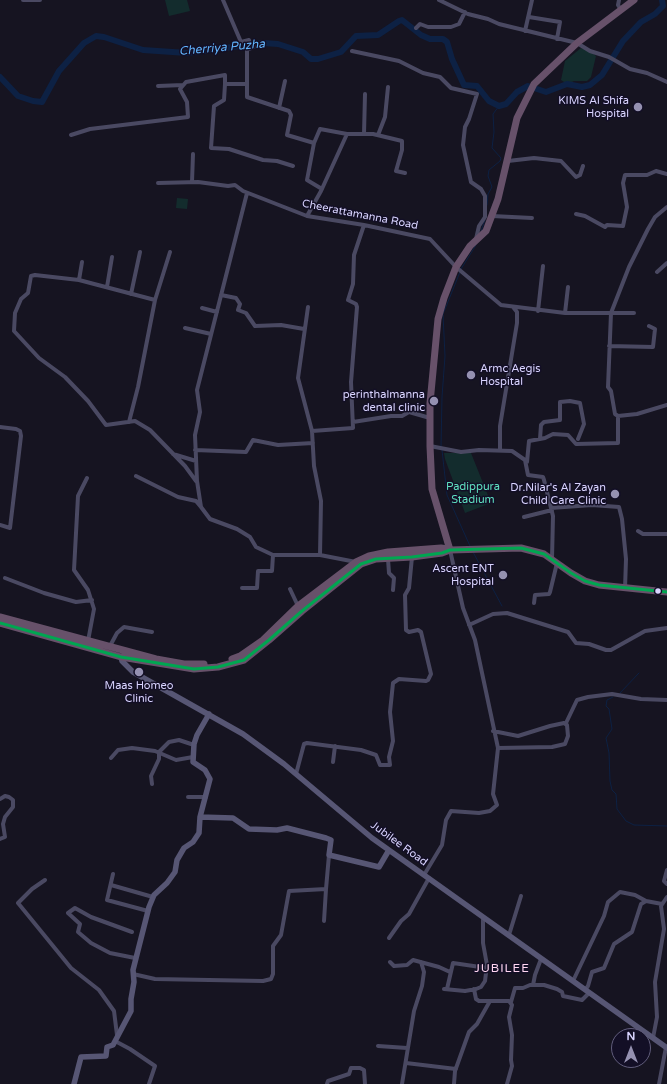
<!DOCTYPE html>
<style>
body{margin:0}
#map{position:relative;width:667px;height:1084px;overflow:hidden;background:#161421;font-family:"Varela Round",sans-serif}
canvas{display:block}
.north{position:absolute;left:611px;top:1028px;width:40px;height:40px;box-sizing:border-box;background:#130f26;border:1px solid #625e7d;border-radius:50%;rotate:0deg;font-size:11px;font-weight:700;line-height:16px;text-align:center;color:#d9d4ff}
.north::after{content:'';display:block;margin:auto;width:14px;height:18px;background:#9591b1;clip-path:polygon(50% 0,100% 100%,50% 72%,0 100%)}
</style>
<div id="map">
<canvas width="667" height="1084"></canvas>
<div class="north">N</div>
</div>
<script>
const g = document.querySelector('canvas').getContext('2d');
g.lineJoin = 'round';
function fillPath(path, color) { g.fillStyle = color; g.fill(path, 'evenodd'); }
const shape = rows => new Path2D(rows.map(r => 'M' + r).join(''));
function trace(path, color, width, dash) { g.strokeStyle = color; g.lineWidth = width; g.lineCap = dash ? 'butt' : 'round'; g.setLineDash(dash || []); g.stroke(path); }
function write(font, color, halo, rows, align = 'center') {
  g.font = font + ' "Varela Round",sans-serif'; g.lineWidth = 3; g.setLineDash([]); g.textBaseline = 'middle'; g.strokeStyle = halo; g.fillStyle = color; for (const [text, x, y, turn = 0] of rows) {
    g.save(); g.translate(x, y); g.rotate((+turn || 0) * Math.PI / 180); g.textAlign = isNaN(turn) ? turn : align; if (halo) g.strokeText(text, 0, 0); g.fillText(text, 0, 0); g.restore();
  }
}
fillPath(shape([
 [165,0,187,0,190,11,169,16],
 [581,48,589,50,596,56,591,77,587,81,574,81,567,84,561,80,565,61],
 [177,198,188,199,187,209,176,208],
 [444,453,471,453,491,503,465,513,445,459]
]), '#132c2d');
trace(shape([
 [487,205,488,194,492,187,488,176,489,170,500,161,501,158,492,148,494,132,493,114,499,106],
 [481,231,485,220],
 [461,269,476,245],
 [441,447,442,397,445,356,443,314,460,272],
 [442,450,447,495,470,546],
 [473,552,502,606],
 [620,693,639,673],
 [613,697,607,700,606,706,609,709,612,729,606,738,609,753,610,781,612,790,616,794,617,809,626,821,634,825,667,826]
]), '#0d2144', 1);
trace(shape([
 [0,77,18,96,33,101,42,102,59,71,84,43,96,36,104,37,143,50,187,53,263,43,278,44,303,52,311,59,318,59,341,52,356,36,378,35,399,21,402,20,421,35,430,39,443,39,447,42,452,59,464,85,477,86,489,101,499,106,506,104,517,92,528,86,546,92,567,84,582,87,590,85,602,75,623,41,641,22,655,14,663,6,662,0]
]), '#0d2144', 6);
trace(shape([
 [23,0,40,0],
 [223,0,241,42,249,40,250,47],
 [439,0,468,14,488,19,499,24,577,43,590,51,609,57,630,69,647,73,667,82],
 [619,0,618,5,621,10],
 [529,17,560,22,557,39],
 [416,28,420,24,428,27,451,27,459,24,465,12],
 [525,31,532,0],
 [256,46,247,50,247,97,289,111,291,115,287,135,314,143,320,129,347,134],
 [352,51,399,61,423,73,440,77,451,88,477,94,469,119,465,127,463,145,471,182,481,189,485,196,485,217,479,226,476,239],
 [225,84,224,100,214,106,211,148,229,149,263,160,277,161,293,166],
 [158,86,183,85],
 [279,108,285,81],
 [364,134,365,94],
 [71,135,90,129,188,117,187,102,180,89,186,82,225,75,225,84,246,84],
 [378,135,385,117,388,87],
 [314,143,307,180,322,189],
 [508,161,534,158,561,161,576,177,580,175,583,166],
 [192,182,193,154],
 [158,183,198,182,228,186,235,185,243,191,307,216,364,225,430,239,456,267,501,305,565,313,634,313],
 [247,193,197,390,200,412,195,435,197,481,201,507,210,519,237,529,250,537,256,547,273,555],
 [576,214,585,216,605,227,607,225,623,226,627,207,623,183,625,175,647,175,656,171,667,174],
 [307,216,321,191,347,134,373,134,402,141,402,150,396,171,405,173],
 [492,216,532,218],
 [82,262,79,280,155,300,138,387,129,422],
 [657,272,667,263],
 [79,280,35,275,31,276,28,293,21,299,15,313,14,331,39,358,65,377,88,401,106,425,135,421,150,430,185,466,196,481],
 [107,287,112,257],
 [131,294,140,252],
 [221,295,236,298,240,304,238,310,246,313,255,326,281,325,304,329],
 [155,300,170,252],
 [308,307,298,378,312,431],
 [202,308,217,312],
 [538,311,543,266],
 [565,313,568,287],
 [185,328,211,334],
 [609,346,653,347,655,329,649,326],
 [618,416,615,414,611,391,608,387,611,313,629,267,648,229,655,217,667,207],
 [618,416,637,414,667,405],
 [353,422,391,416,402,416,409,412,430,418],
 [0,427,16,429,20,431,21,436,10,528,0,525],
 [540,439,541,425,544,422,560,420,560,402,570,401,580,403,584,424,578,439],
 [430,446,461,452,479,450,512,451,525,460,528,475,543,477,544,480,553,516,552,559],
 [195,450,246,452,253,440,278,445,313,443],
 [500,450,500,426,517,323,517,312,513,307],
 [173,454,196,461],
 [527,462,529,441,545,438,553,434,568,435,576,444,618,443,618,416],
 [136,476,178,497,196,501,201,507],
 [87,478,78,496,74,570,88,590,94,609,88,641],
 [551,508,592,505,619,507,622,519,626,559,625,589],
 [524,517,552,510],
 [638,531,643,534,667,534],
 [388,559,389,573,394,578,393,590],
 [356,562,320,555,321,501,314,466,312,431,353,428,351,382,357,307,356,304,348,300,353,284,354,255,364,225],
 [5,578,44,593,76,602,92,600],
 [242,588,257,588,258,571,272,571,273,555,320,555],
 [290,589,298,606],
 [534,603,535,595,549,594,550,592,557,563],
 [469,625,493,614,507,613,568,632,576,643,589,644,606,650,611,650,645,631,667,628],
 [110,646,117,633,124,627,152,632],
 [566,723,577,700,588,697,612,694,641,699,667,700],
 [493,731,518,736,550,726,564,723,567,725,568,736,565,744,552,747,498,748],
 [111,758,118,750,132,748,155,751,176,760,193,757],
 [333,762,335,746],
 [296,774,304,744,307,743,361,750,376,755,380,765,390,765,389,757,393,741,390,712,393,683,399,679,426,681,428,680,431,674,421,632,418,630,409,632,406,630,405,595,409,588,412,557],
 [152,784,151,776,159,759,159,752,169,742,179,740,194,745],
 [188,797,206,797],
 [0,799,5,796,9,797,13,800,13,807,5,817,3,824,5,837,0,839],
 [667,870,664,881,667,884],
 [113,874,107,900,148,911],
 [424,875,442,845,446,820,451,811,479,813,490,811,497,805,493,794,498,748,475,640,463,608,450,550],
 [45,880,32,889,18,903,71,968,99,990,114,1011,117,1035],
 [111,885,153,897],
 [324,921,326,889],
 [132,932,91,917,75,908,68,913,80,924,78,932,91,943,110,953,135,958],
 [509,935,521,896],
 [389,938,401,921,409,914,429,878],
 [390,962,394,966,407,965,413,960,439,967,450,972],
 [133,974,155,979,263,981,271,979,273,974,273,946,281,935,289,891,326,889,329,855],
 [573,981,604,916,608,902,620,892,635,895,646,901],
 [533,985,535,975,541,959],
 [444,989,465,991,476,989,481,987,485,981,487,965,483,943,483,917],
 [447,989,453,963,487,968],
 [474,989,476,999,479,1001,509,1001,512,1005,509,1017,512,1035,511,1060,512,1066,507,1084],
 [585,990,588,986,592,972,604,968,614,944,632,932,641,904,646,901,662,904],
 [511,1002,515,988,523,988,530,985,544,985,557,989,562,992,563,996,582,1000,589,993],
 [653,1038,657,1017,655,982,664,929,661,906,667,897],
 [115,1041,130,1049,155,1066,149,1084],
 [378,1046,407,1048],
 [406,1063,456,1069],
 [327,1084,328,1081,349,1074,351,1068,360,1068,364,1070,365,1084],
 [402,1084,414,1011,422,986,424,972,421,962],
 [454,1084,455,1071,469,1032,477,1024,490,1001],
 [659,1084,666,1047]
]), '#4a4962', 4);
trace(shape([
 [121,657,122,661,133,672,243,734,284,764,372,838,667,1048],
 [200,817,233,818,249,829,277,830,287,828,326,838,331,840,329,855,379,867,389,850],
 [74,1084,81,1057,106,1056,107,1047,113,1045,131,1011,131,999,134,982,133,970,149,907,154,895,167,883,175,872,177,860,184,848,193,842,199,833,200,817,210,779,205,770,193,762,194,744,197,735,209,714]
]), '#575674', 5.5);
trace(shape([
 [450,550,432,489,430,446,430,403,438,319,444,298,456,267,470,246,486,231,498,199,517,118,534,84,577,43,634,0],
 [0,617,156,659,184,664,204,664],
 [0,623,121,657,194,669,218,667,244,660,269,640,302,611,361,564,376,559,412,557,442,553,450,550,521,548,544,554,571,573,585,581,599,585,667,592],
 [232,659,240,656,263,640,298,606,356,562,369,556,388,552,441,548,447,549]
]), '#67516a', 7);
trace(shape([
 [0,623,121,657,194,669,218,667,244,660,269,640,302,611,361,564,376,559,412,557,442,553,450,550,521,548,544,554,571,573,585,581,599,585,667,592]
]), '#00a651', 3);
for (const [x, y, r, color] of [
 [638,107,5,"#9591b1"],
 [471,375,5,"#9591b1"],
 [434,401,5,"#9591b1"],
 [615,494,5,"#9591b1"],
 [503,575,5,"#9591b1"],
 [658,591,3.5,"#d9d4ff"],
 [139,672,5,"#9591b1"]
]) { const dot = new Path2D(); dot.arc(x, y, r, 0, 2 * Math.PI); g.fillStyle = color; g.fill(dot); trace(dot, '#130f26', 1.5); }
write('11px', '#d9d4ff', '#130f26', [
 ["KIMS Al Shifa",629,101],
 ["Hospital",629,114],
 ["Armc Aegis",480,369,"left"],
 ["Hospital",480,382,"left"],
 ["perinthalmanna",425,395],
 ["dental clinic",425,408],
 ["Dr.Nilar's Al Zayan",606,488],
 ["Child Care Clinic",606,501],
 ["Ascent ENT",494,569],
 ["Hospital",494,582],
 ["Maas Homeo",139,686,"center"],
 ["Clinic",139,699,"center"]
], 'right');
write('11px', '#d9d4ff', '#130f26', [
 ["Cheerattamanna Road",360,215,11],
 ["Jubilee Road",399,844,36]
]);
write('11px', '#5fe0c0', '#130f26', [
 ["Padippura",473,487],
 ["Stadium",473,500]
]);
write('italic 12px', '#62b6ff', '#130f26', [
 ["Cherriya Puzha",222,48,-5]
]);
g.letterSpacing = '1px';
write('12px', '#ffd6f0', '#130f26', [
 ["JUBILEE",502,969]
]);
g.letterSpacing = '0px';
</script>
